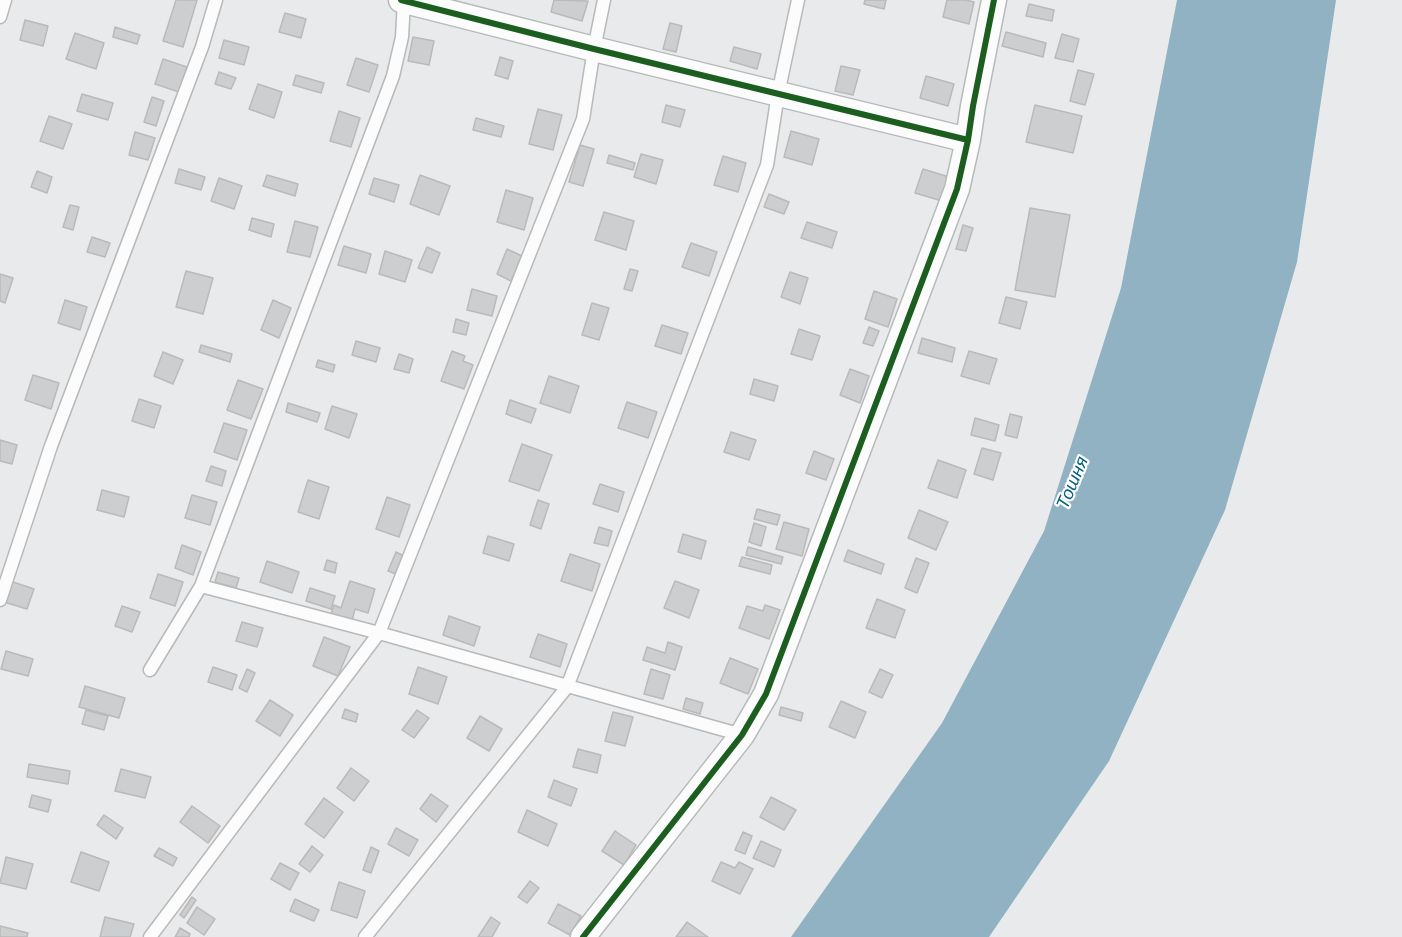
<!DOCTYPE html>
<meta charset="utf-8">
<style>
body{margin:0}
canvas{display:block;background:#e9eaeb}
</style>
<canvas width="1402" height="937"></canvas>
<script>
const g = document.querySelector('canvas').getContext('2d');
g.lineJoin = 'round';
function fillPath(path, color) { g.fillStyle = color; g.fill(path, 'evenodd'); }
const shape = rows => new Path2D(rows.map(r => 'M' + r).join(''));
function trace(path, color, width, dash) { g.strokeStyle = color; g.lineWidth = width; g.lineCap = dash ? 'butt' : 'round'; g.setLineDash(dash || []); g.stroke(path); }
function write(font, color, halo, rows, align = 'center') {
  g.font = font + ' Arial,sans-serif'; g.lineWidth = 4.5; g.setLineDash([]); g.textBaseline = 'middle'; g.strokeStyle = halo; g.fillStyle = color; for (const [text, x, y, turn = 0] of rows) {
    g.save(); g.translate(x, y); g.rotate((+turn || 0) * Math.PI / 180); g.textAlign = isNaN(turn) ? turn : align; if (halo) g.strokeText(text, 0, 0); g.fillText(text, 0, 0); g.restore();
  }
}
fillPath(shape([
 [1177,0,1336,0,1297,262,1225,510,1109,761,989,937,791,937,942,723,1044,531,1121,288]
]), '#91b2c2');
const building = shape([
 [176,0,197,0,183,47,163,41,176,0],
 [554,0,588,1,582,21,551,12,554,0],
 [865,0,886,0,884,9,864,4,865,0],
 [947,0,966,0,974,2,969,24,943,17,947,0],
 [1029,4,1054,10,1052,21,1026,16,1029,4],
 [285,13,306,19,301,38,279,32,285,13],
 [25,20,48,26,43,46,20,40,25,20],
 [670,23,682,26,676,52,663,49,670,23],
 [115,27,140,35,137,44,113,37,115,27],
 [1006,32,1046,43,1043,57,1002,46,1006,32],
 [75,33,104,43,96,69,66,59,75,33],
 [1062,34,1079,39,1073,62,1055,58,1062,34],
 [413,37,434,41,429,65,408,61,413,37],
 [224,40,249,47,244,65,219,58,224,40],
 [734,47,761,54,757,69,730,61,734,47],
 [500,57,513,61,508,79,495,75,500,57],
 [356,58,378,65,369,92,347,85,356,58],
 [163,59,187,67,179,92,155,84,163,59],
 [841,66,860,70,853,95,835,91,841,66],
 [1078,70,1094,74,1085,105,1070,101,1078,70],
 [219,72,236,78,231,89,215,84,219,72],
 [296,75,324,83,321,93,293,85,296,75],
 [926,76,954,84,948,106,920,98,926,76],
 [258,84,282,92,274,118,249,109,258,84],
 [82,94,113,103,108,120,77,111,82,94],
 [152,97,164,101,156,126,144,122,152,97],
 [666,105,685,110,680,127,662,122,666,105],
 [1035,105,1082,116,1073,153,1026,142,1035,105],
 [538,109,562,115,553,150,529,144,538,109],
 [339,111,360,118,351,147,330,141,339,111],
 [49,116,72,124,63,149,40,141,49,116],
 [476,118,504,126,501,137,473,130,476,118],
 [791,131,819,139,812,165,784,157,791,131],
 [135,132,155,138,148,160,129,155,135,132],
 [580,145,594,149,583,186,569,182,580,145],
 [641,154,663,160,656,184,634,177,641,154],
 [609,155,635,163,633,170,607,163,609,155],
 [723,156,746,163,738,192,714,185,723,156],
 [179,169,205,177,201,190,175,183,179,169],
 [923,169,949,177,942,201,915,193,923,169],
 [37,171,52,177,47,193,31,187,37,171],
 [267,175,298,184,295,196,263,186,267,175],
 [420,175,450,186,439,215,410,204,420,175],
 [219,178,242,186,234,209,211,201,219,178],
 [374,178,399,185,394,202,369,194,374,178],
 [506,190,533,198,524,230,497,222,506,190],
 [769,194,789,202,784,214,764,207,769,194],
 [70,205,79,207,73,230,63,227,70,205],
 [1030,208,1070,215,1055,297,1015,290,1030,208],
 [604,212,634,221,626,250,595,240,604,212],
 [252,218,274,224,271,237,249,230,252,218],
 [295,221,318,227,310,257,287,252,295,221],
 [807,222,837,232,832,248,801,238,807,222],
 [963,225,973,228,966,251,956,249,963,225],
 [92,237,110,243,105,257,87,252,92,237],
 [691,243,717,252,709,276,682,267,691,243],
 [344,246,371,254,366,273,338,265,344,246],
 [427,247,440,253,432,273,418,268,427,247],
 [507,249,522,256,511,281,497,274,507,249],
 [385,251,412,260,405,282,379,274,385,251],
 [630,269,638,271,632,291,624,289,630,269],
 [186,271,213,278,203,314,176,307,186,271],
 [790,272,808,278,800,304,781,297,790,272],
 [0,274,13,278,5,303,0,301,0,274],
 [472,289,497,296,492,316,467,310,472,289],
 [874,291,897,299,888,327,865,319,874,291],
 [1006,297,1027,302,1020,329,999,323,1006,297],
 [65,300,87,307,80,330,58,323,65,300],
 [273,300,291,308,279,338,261,330,273,300],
 [592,303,609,308,599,340,582,335,592,303],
 [456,319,469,323,466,335,453,332,456,319],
 [662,325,688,333,681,354,655,346,662,325],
 [869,327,879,331,873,346,863,343,869,327],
 [799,329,820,336,812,360,791,354,799,329],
 [922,338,955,348,952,362,918,353,922,338],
 [356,341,380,348,376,362,352,355,356,341],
 [201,345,232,354,230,362,199,352,201,345],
 [452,351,465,356,463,361,473,365,464,389,441,381,452,351],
 [969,351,997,359,989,384,961,376,969,351],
 [163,352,183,360,173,384,154,376,163,352],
 [399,354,413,359,409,373,394,369,399,354],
 [318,360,335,365,333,372,316,367,318,360],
 [850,369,869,376,860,403,840,395,850,369],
 [33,375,59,383,51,409,25,400,33,375],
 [549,376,579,386,570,413,540,403,549,376],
 [754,379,778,386,774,401,750,394,754,379],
 [238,380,263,389,251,419,227,410,238,380],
 [139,399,161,406,154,428,132,421,139,399],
 [510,400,536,409,531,423,506,414,510,400],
 [627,402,657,412,648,438,618,428,627,402],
 [288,403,320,413,317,422,286,412,288,403],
 [332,406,357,414,349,438,325,429,332,406],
 [1010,414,1022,417,1017,438,1005,435,1010,414],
 [975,418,999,425,995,441,971,435,975,418],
 [224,423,247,430,237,460,214,452,224,423],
 [731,432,756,440,749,460,724,452,731,432],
 [0,440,17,445,12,464,0,461,0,440],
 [522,444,552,455,539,491,509,481,522,444],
 [982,448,1001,453,993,480,974,474,982,448],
 [814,451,834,459,826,480,806,473,814,451],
 [938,460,966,470,957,498,928,488,938,460],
 [211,466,226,471,222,486,206,481,211,466],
 [308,480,329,487,319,519,298,512,308,480],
 [600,484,624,492,618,512,593,504,600,484],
 [102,490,129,497,124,517,97,510,102,490],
 [192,495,217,502,210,525,185,518,192,495],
 [387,497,410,505,399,537,376,529,387,497],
 [538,500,549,504,541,529,530,525,538,500],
 [757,509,780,515,777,525,754,519,757,509],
 [919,510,948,522,936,550,908,538,919,510],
 [784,522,809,529,802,556,776,549,784,522],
 [754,523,766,527,761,546,749,542,754,523],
 [599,527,612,531,608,546,594,543,599,527],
 [683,534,706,541,701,559,678,552,683,534],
 [488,536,514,544,509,561,483,553,488,536],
 [182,545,201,552,193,575,175,568,182,545],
 [748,547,783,557,781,564,746,555,748,547],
 [848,550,884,564,881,574,844,561,848,550],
 [396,552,404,556,396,574,388,571,396,552],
 [570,554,600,564,592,591,561,581,570,554],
 [742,557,772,565,770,574,739,566,742,557],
 [916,558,929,563,917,593,905,588,916,558],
 [327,560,337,563,335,573,324,570,327,560],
 [267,561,299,572,292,593,260,582,267,561],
 [218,572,239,578,236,588,215,582,218,572],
 [158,574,183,582,175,606,150,598,158,574],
 [10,581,34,589,27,609,4,602,10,581],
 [350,581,375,589,368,613,355,609,352,621,331,614,334,605,341,608,350,581],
 [675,581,699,590,689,618,664,608,675,581],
 [310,588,335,596,331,609,306,601,310,588],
 [877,599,905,610,895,638,866,628,877,599],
 [765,605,780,610,769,639,739,628,747,606,763,611,765,605],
 [122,606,140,612,132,632,115,626,122,606],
 [449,616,480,627,474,646,443,635,449,616],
 [242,622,263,628,257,647,236,641,242,622],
 [538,634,567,644,560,667,530,657,538,634],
 [324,637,350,647,338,676,313,666,324,637],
 [668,642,682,647,675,670,643,660,647,647,665,653,668,642],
 [6,651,33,659,28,676,1,669,6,651],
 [730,658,758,669,748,694,720,683,730,658],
 [213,667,237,675,232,690,208,682,213,667],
 [418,667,447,677,438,704,409,694,418,667],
 [247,669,255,673,247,692,239,688,247,669],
 [651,669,670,675,663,699,644,694,651,669],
 [880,669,893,675,882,698,869,692,880,669],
 [85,686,125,698,119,718,79,707,85,686],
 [686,698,703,703,700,714,683,709,686,698],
 [270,700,293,715,280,736,256,721,270,700],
 [841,701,866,712,855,738,829,727,841,701],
 [781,707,803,713,801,721,779,715,781,707],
 [345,709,358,714,356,722,342,718,345,709],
 [86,710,108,716,104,730,82,724,86,710],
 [417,710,429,718,414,738,402,730,417,710],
 [613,712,633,717,625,746,605,741,613,712],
 [480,716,502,729,489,751,467,738,480,716],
 [578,749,601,755,597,773,573,767,578,749],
 [29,764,70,771,68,784,27,777,29,764],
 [351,768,369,781,354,801,337,788,351,768],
 [121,769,151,777,145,798,115,791,121,769],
 [554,780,577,789,571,806,548,797,554,780],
 [431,794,448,806,436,822,420,809,431,794],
 [32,795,51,800,48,812,29,807,32,795],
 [771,797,796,810,784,830,760,817,771,797],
 [324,798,343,812,324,838,305,824,324,798],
 [192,806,220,826,208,843,180,822,192,806],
 [527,810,557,824,548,846,518,832,527,810],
 [104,815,123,828,116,839,97,825,104,815],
 [396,828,418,840,409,856,388,844,396,828],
 [615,831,636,845,624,865,602,851,615,831],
 [743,832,752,836,745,854,735,850,743,832],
 [761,841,781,850,774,867,753,858,761,841],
 [312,846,323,855,310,872,299,864,312,846],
 [371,847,379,851,371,873,363,870,371,847],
 [159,848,177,858,173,866,154,856,159,848],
 [81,852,109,862,99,891,71,882,81,852],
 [6,857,33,864,26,889,0,883,6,857],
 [721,862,735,868,739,862,753,869,740,894,712,881,721,862],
 [280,863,299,873,290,890,271,879,280,863],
 [530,881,539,888,527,903,518,897,530,881],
 [339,882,365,891,357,918,331,910,339,882],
 [192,897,196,900,184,918,180,915,192,897],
 [295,899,319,910,314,921,290,911,295,899],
 [558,904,581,916,570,935,548,923,558,904],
 [197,907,215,919,204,935,187,923,197,907],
 [105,917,134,924,130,937,100,937,105,917],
 [491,917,500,923,492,937,478,937,491,917],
 [687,922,708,937,676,937,687,922],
 [0,926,28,933,27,937,0,937,0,926],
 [180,928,190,934,189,937,175,937,180,928]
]);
fillPath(building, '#cdcecf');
trace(building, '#bababb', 1.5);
const service = shape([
 [0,17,5,0],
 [201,586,379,633,742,735],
 [0,600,51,446,202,47,216,0],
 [150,670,201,586,393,76,402,37,404,1],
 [150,937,379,633,583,119,594,49,604,0],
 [365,937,567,687,767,165,778,94,798,0]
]);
const minor = shape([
 [401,0,594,49,968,140],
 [583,937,742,735,766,694,957,189,968,140,973,106,994,0]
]);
trace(service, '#b8b9ba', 15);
trace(minor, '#b8b9ba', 27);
trace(service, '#fcfcfc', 12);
trace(minor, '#fcfcfc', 24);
trace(shape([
 [401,0,594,49,968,140],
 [583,937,742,735,766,694,957,189,968,140,973,106,994,0]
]), '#1b5e20', 6);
write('italic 18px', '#026080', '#fff', [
 ["Тошня",1073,483,-67]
]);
</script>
